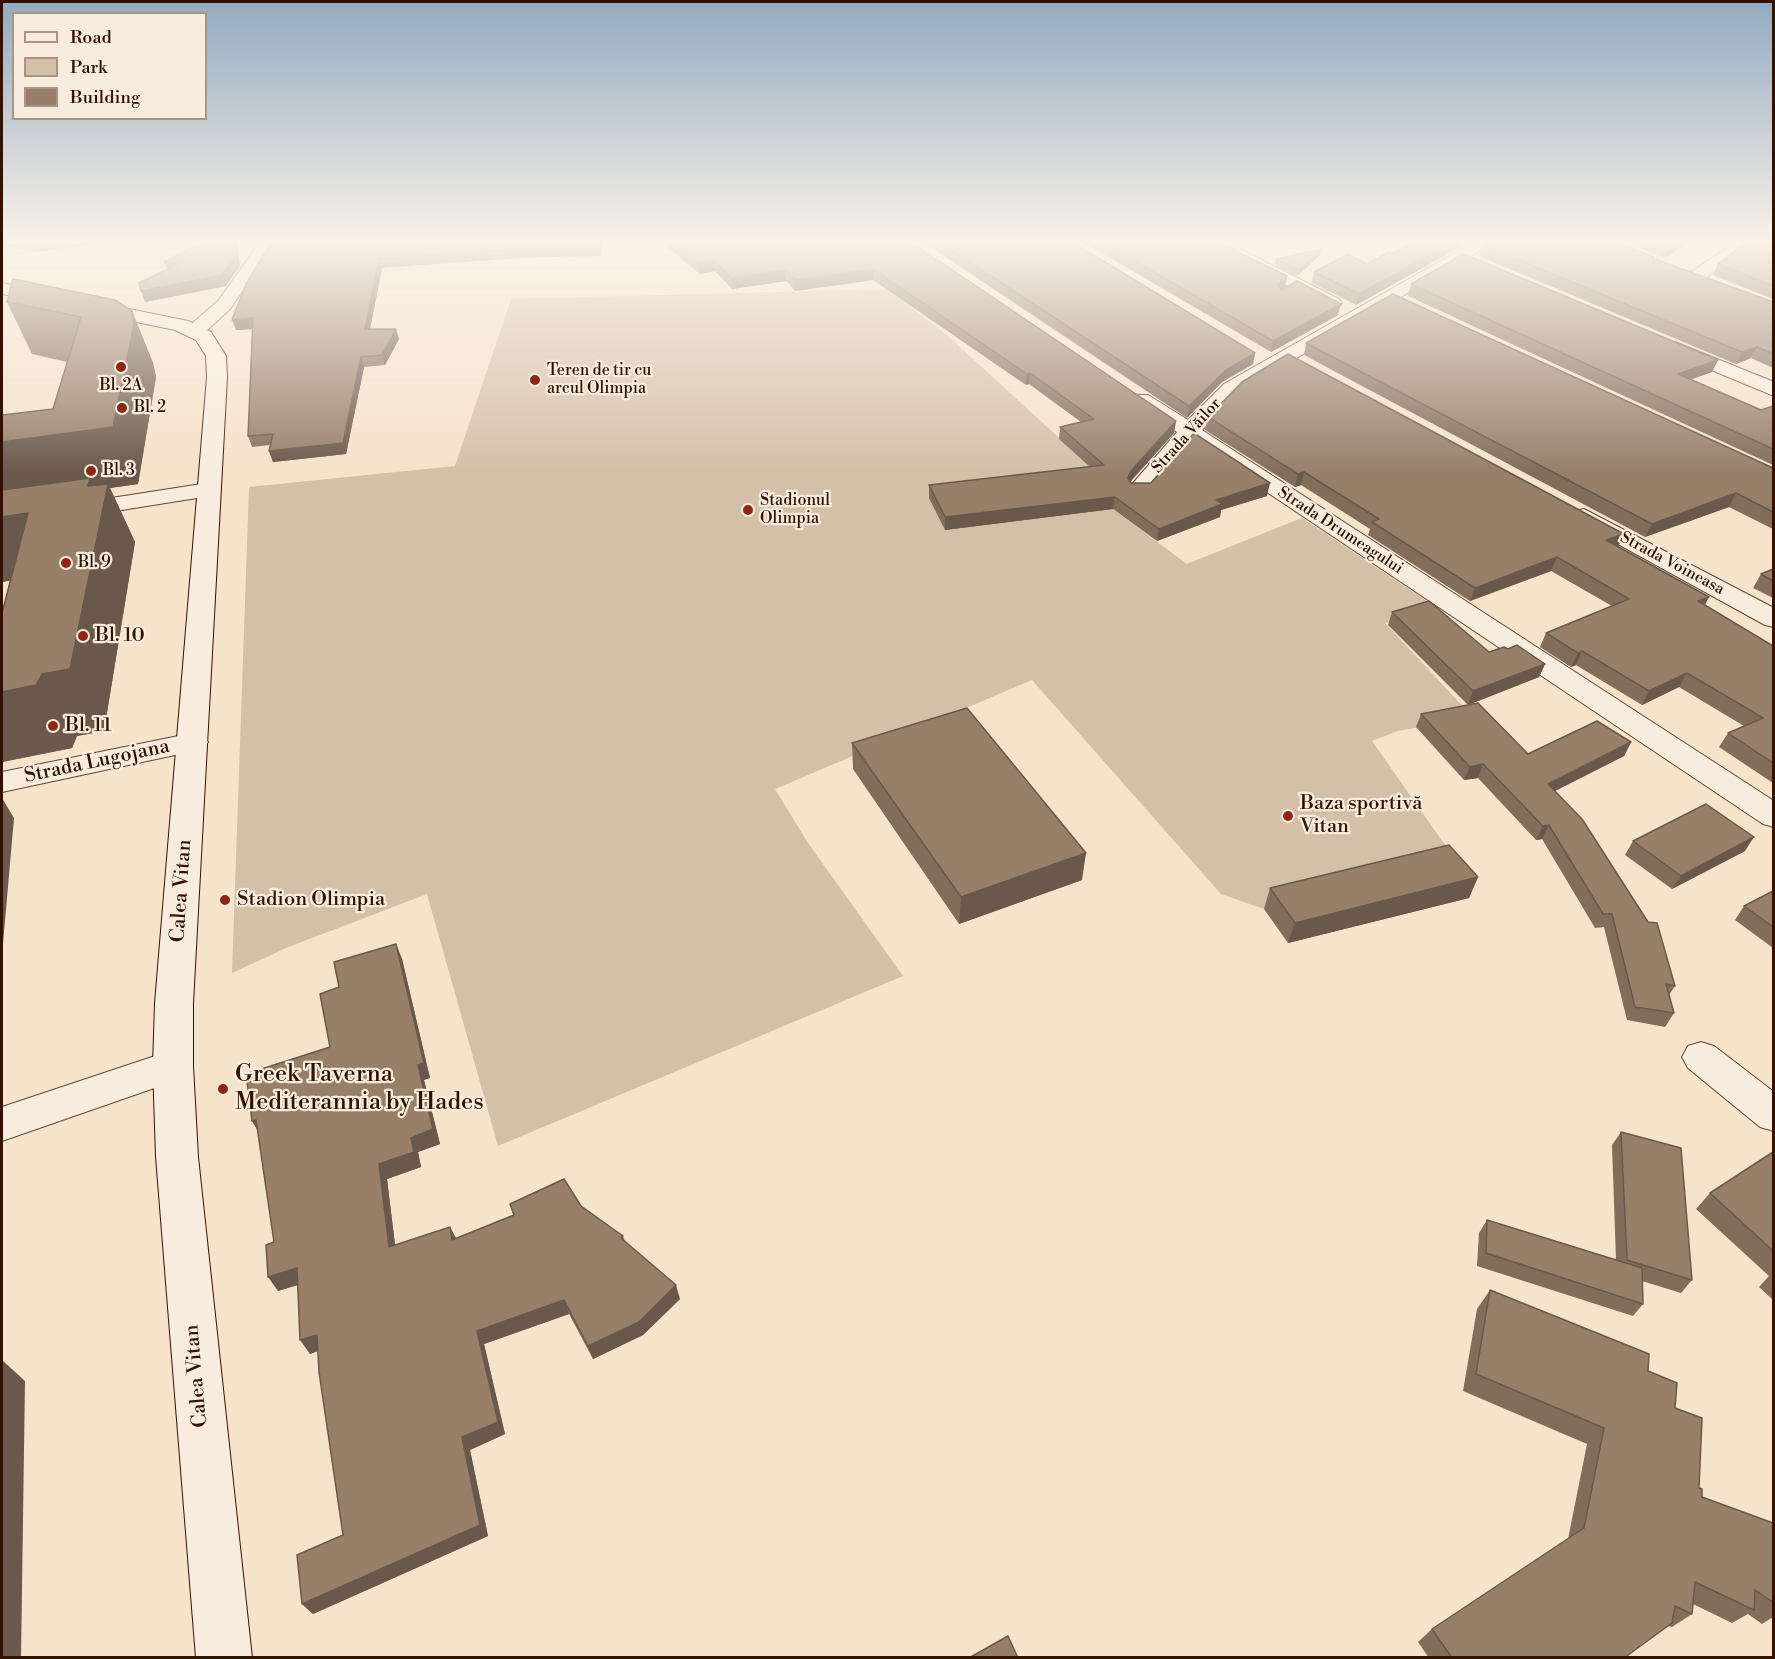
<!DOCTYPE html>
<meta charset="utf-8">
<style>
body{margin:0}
#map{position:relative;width:1775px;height:1659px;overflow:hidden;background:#f5e3cb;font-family:"Libre Bodoni",serif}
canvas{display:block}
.frame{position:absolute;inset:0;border:3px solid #311200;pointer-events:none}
.legend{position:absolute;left:12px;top:12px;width:195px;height:108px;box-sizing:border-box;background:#f8eddd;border:2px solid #a89585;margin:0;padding:8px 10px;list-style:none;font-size:18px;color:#311200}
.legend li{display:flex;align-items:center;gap:12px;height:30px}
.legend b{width:30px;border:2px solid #a89585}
</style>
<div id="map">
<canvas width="1775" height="1659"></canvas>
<div class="frame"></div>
<ul class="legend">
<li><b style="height:8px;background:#f8eddd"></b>Road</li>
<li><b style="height:16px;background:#d4bfa8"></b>Park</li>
<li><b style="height:16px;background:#977f6a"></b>Building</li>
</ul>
</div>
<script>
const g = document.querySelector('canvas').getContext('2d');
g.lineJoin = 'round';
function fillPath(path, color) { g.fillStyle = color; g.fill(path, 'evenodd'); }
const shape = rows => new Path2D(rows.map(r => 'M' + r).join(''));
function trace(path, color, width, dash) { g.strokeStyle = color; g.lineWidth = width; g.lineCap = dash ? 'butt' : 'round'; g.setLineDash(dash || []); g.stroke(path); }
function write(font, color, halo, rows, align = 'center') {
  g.font = font + ' "Libre Bodoni",serif'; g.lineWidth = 4.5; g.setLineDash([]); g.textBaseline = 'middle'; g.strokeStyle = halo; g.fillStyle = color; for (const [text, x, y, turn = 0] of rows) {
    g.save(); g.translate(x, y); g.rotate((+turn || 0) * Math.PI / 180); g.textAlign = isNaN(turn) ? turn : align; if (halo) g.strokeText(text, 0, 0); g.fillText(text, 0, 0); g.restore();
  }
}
fillPath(shape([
 [887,289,948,336,1104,479,1124,474,1142,491,1106,504,1187,564,1302,518,1439,609,1385,623,1473,717,1398,731,1372,741,1457,862,1264,909,1221,894,1032,680,775,789,808,843,903,976,498,1146,427,894,286,948,232,973,249,487,455,466,511,299]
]), '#d4bfa8');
const street = shape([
 [260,242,276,242,230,309,203,334,189,334,187,330,189,326,218,301,260,242],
 [1205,242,1226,242,1339,299,1342,303,1339,307,1327,307,1205,242],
 [1474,242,1495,242,1238,392,1202,430,1774,801,1774,827,1763,824,1192,442,1147,494,1131,494,1128,489,1177,432,1134,403,1131,399,1134,395,1148,395,1188,420,1224,384,1474,242],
 [1736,242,1755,242,1700,282,1688,282,1685,278,1688,274,1736,242],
 [1675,342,1774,382,1774,396,1668,352,1665,348,1668,344,1675,342],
 [208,483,216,485,219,490,216,495,2,529,2,515,208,483],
 [1584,509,1774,608,1774,627,1765,625,1576,521,1572,516,1576,511,1584,509],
 [193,733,203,735,208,742,203,749,2,792,2,772,193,733],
 [1701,1042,1714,1046,1774,1092,1774,1131,1760,1127,1688,1068,1682,1057,1688,1046,1701,1042],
 [173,1050,186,1055,192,1066,186,1077,2,1141,2,1107,173,1050]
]);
const secondary = shape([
 [2,283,188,321,211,332,226,356,227,377,193,1003,193,1066,198,1157,252,1658,196,1658,156,1157,153,1066,155,1003,207,377,206,356,196,340,175,330,2,294,2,283]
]);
trace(street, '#624633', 2);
trace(secondary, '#311200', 2);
fillPath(street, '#f8eddd');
fillPath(secondary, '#f8eddd');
fillPath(shape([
 [2,242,111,242,36,252,2,245],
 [202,242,237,242,240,266,226,286,145,302,167,269,164,262],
 [293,242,603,242,600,256,519,258,382,268,370,329,399,339,385,365,364,367,346,454,273,462,269,451,270,445,252,447,248,436,252,329,236,330],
 [661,242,911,242,1176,421,1174,433,1130,482,1131,483,1267,496,1221,510,1220,517,1157,541,1113,509,945,530,929,498,929,485,1090,467,1059,439,1060,427,1081,422,1029,384,1026,385,873,280,795,291,786,281,732,289,715,271,700,274],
 [923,242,1072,242,1255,353,1253,364,1222,382,1187,418],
 [1083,242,1218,242,1287,276,1285,287,1338,315,1271,352],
 [1414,242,1469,242,1356,305,1312,283,1314,272,1367,264,1394,253],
 [1625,242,1689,242,1665,258],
 [1773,242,1773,299,1713,275,1718,264],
 [1482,245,1654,257,1654,259,1773,302,1773,368,1751,358,1736,364,1479,256],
 [1320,255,1297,276,1275,265,1276,259],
 [1411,284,1718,360,1712,372,1691,379,1761,410,1773,406,1773,465,1408,296],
 [7,302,132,311,153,363,156,377,138,484,110,488,135,542,104,731,77,736,72,748,2,762,2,613,10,580,2,582,2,415,53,409,67,362,32,354],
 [1306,343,1773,468,1773,529,1729,507,1645,537,1304,355],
 [1208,417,1624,534,1618,546,1705,605,1773,646,1773,783,1719,747,1728,733,1744,726,1679,687,1642,705,1576,665,1571,667,1540,647,1546,633,1612,606,1551,571,1470,601,1368,535,1370,529,1301,485,1295,487,1205,430],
 [1773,569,1773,598,1753,588,1761,574],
 [1392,612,1489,652,1508,649,1545,664,1539,677,1468,705,1388,625],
 [1421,714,1528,754,1631,742,1624,756,1555,791,1675,986,1669,995,1674,1013,1665,1027,1627,1020,1604,927,1595,928,1542,839,1536,840,1478,778,1464,780,1416,727],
 [852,743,1082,880,959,924,853,769],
 [1633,841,1745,851,1672,889,1625,855],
 [1478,877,1469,898,1288,943,1264,909,1270,888],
 [1773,891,1773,948,1735,920,1744,906],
 [396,944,402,959,430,1078,424,1080,440,1144,418,1152,421,1167,387,1179,395,1245,450,1227,456,1238,581,1206,623,1236,625,1242,680,1299,643,1335,593,1359,569,1314,484,1344,505,1434,470,1450,488,1536,313,1614,302,1604,343,1535,318,1351,310,1354,298,1285,278,1291,274,1242,258,1130,252,1121,330,1047,339,987],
 [1621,1132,1692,1280,1681,1293,1642,1281,1643,1304,1633,1316,1477,1266,1479,1233,1487,1220,1616,1260,1612,1145],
 [1773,1152,1773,1300,1759,1287,1769,1276,1696,1209,1710,1193],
 [1490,1290,1648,1371,1675,1408,1702,1497,1773,1523,1773,1617,1762,1624,1748,1614,1732,1623,1693,1604,1692,1614,1672,1627,1668,1626,1624,1658,1429,1658,1418,1642,1432,1629,1568,1539,1587,1444,1463,1391,1477,1309]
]), '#826d5b');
fillPath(shape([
 [32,242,111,242,36,252],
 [235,242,237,242,240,266,226,286,145,302,141,291],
 [599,242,603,242,600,256,599,247],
 [1453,242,1469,242,1356,305,1359,294],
 [1677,242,1689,242,1665,258,1670,247],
 [1322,249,1320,255,1297,276,1299,270],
 [379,259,382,268,368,339,365,329],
 [714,260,715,271,700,274,699,263],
 [873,269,873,280,795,291,795,280],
 [785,270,786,281,732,289,731,278],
 [1287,276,1285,287,1276,296,1278,285],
 [1341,304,1338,315,1271,352,1273,341],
 [132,311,153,363,156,377,138,484,110,488,135,542,104,731,77,736,72,748,2,762,2,692,101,514,2,503,2,442,113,427],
 [253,318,256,329,236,330,232,320],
 [396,329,399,339,385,365,382,355],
 [1757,347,1751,358,1736,364,1742,352],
 [1255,353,1253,364,1222,382,1187,418,1189,406,1225,371],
 [361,357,364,367,346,454,273,462,269,451],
 [1718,360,1712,372,1673,386,1678,374],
 [1030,373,1029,384,1026,385,1027,374],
 [1176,421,1174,433,1129,483,1128,478,1131,471],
 [1304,472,1301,485,1295,487,1298,474],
 [1270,483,1267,496,1221,510,1220,517,1157,541,1159,529,1216,500],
 [1736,493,1729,507,1645,537,1652,524],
 [1115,497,1113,509,945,530,945,517],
 [28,513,59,573,2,582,2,517],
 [1624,534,1618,547,1606,540],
 [1557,557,1551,571,1470,601,1475,588],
 [1709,597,1702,611,1698,601],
 [1582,651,1576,665,1571,667,1578,653],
 [1545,664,1539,677,1468,705,1473,691],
 [1687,673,1679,687,1642,705,1649,691],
 [1631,742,1624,756,1541,798,1548,784],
 [1483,764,1478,778,1464,780,1470,767],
 [2,798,14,818,2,955],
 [1549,825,1542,839,1536,840,1543,826],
 [1754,837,1745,851,1672,889,1681,876],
 [1086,853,1082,880,959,924,961,897],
 [1478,877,1469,898,1288,943,1295,923],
 [396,944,402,959,430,1078,424,1080,440,1144,418,1152,421,1167,387,1179,397,1261,389,1247,379,1164,411,1138,418,1065],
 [256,1120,261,1136,252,1121],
 [450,1227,457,1241,452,1240],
 [297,1268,307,1282,278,1291,268,1277],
 [676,1285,680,1299,643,1335,593,1359,588,1346],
 [564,1300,569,1314,484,1344,505,1434,470,1450,488,1536,313,1614,302,1604,477,1331],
 [317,1335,326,1348,310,1354,300,1340],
 [2,1360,25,1381,21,1658,2,1658]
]), '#6a594a');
const building = shape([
 [202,242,235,242,236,256,222,275,141,291,139,283,178,264,164,262,202,242],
 [293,242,599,242,599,247,518,249,379,259,365,329,396,329,382,355,361,357,343,443,269,451,273,434,248,436,253,318,232,320,246,284,271,243,293,242],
 [673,242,911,242,1176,421,1131,471,1128,478,1131,483,1151,483,1194,433,1270,483,1216,500,1222,504,1159,529,1115,497,945,517,929,485,1104,465,1060,427,1094,419,1030,373,1027,374,873,269,795,280,785,270,731,278,714,260,699,263,673,242],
 [939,242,1072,242,1255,353,1225,371,1189,406,939,242],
 [1102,242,1218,242,1287,276,1278,285,1281,290,1297,281,1341,304,1273,341,1102,242],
 [1414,242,1453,242,1359,294,1314,272,1348,254,1367,264,1389,252,1394,253,1414,242],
 [1486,242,1615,242,1654,257,1652,258,1773,302,1773,354,1757,347,1742,352,1482,245,1486,242],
 [1657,242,1677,242,1670,247,1657,242],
 [1746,242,1773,242,1773,286,1718,264,1746,242],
 [1322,249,1299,270,1276,259,1322,249],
 [1464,254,1718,360,1678,374,1761,410,1773,406,1773,449,1411,284,1464,254],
 [13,279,115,300,132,311,134,324,113,427,2,442,2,415,53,409,81,317,7,302,13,279],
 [1393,294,1773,468,1773,512,1736,493,1652,524,1306,343,1393,294],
 [1288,354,1624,534,1606,540,1709,597,1698,601,1773,646,1773,763,1728,733,1763,718,1687,673,1649,691,1582,651,1578,653,1546,633,1629,599,1557,557,1475,588,1372,522,1379,519,1304,472,1298,474,1208,417,1242,382,1288,354],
 [90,478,88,486,108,484,70,669,42,674,36,685,2,692,2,613,28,513,2,517,2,490,90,478],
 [1773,569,1773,581,1761,574,1773,569],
 [1429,601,1489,652,1504,647,1508,649,1517,645,1545,664,1473,691,1392,612,1429,601],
 [1478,703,1528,754,1597,721,1631,742,1548,784,1582,819,1648,922,1657,923,1675,986,1666,984,1674,1013,1635,1007,1612,914,1603,914,1549,825,1543,826,1483,764,1470,767,1421,714,1478,703],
 [967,708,1086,853,961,897,852,743,967,708],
 [1706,804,1754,837,1681,876,1633,841,1706,804],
 [1449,845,1478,877,1295,923,1270,888,1449,845],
 [1773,891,1773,927,1744,906,1773,891],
 [396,944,424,1063,418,1065,433,1129,411,1138,414,1152,379,1164,389,1247,450,1227,452,1240,514,1215,510,1204,564,1179,581,1206,623,1236,621,1238,676,1285,639,1322,588,1346,564,1300,477,1331,498,1422,462,1437,480,1525,302,1604,297,1555,343,1535,319,1372,317,1335,300,1340,297,1268,268,1277,266,1245,274,1242,256,1120,252,1121,246,1074,330,1047,320,994,339,987,334,962,396,944],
 [1621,1132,1681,1148,1692,1280,1627,1260,1621,1132],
 [1773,1152,1773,1251,1710,1193,1773,1152],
 [1487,1220,1642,1268,1643,1304,1486,1253,1487,1220],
 [1490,1290,1649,1354,1648,1371,1677,1383,1675,1408,1702,1418,1699,1488,1702,1489,1702,1497,1773,1523,1773,1602,1755,1590,1754,1610,1695,1582,1692,1614,1675,1606,1672,1623,1624,1658,1452,1658,1432,1629,1584,1528,1604,1428,1476,1374,1490,1290],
 [1008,1636,1018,1658,969,1658,1008,1636]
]);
fillPath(building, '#977f6a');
trace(building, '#6a594a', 1.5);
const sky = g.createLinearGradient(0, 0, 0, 474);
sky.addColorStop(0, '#92aac1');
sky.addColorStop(0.51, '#faf2e8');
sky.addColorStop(1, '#faf2e800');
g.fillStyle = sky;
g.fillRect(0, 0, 1775, 474);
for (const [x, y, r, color] of [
 [121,367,6,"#8f2418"],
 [535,380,6,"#8f2418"],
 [122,408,6,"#8f2418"],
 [91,471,6,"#8f2418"],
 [748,510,6,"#8f2418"],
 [66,563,6,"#8f2418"],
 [83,636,6,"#8f2418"],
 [53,726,6,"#8f2418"],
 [1288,816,6,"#8f2418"],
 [225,900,6,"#8f2418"],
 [223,1089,6,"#8f2418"]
]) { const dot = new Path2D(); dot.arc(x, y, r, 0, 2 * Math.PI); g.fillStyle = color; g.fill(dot); trace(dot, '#f8eddd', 2); }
write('16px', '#311200', '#f8eddd', [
 ["Teren de tir cu",547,371],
 ["arcul Olimpia",547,389],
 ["Bl. 2A",121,386,"center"],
 ["Bl. 2",134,408],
 ["Bl. 3",103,471],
 ["Stadionul",760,501],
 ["Olimpia",760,519],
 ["Bl. 9",78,563]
], 'left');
write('16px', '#311200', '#f8eddd', [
 ["Strada Văilor",1187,436,-48],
 ["Strada Drumeagului",1340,531,33],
 ["Strada Voineasa",1672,564,28]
]);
write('20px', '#311200', '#f8eddd', [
 ["Bl. 10",95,636],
 ["Bl. 11",65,726],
 ["Baza sportivă",1300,804],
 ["Vitan",1300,827],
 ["Stadion Olimpia",237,900]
], 'left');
write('20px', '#311200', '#f8eddd', [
 ["Strada Lugojana",97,762,-12],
 ["Calea Vitan",182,891,-86],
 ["Calea Vitan",197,1376,-95]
]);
write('24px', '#311200', '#f8eddd', [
 ["Greek Taverna",235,1075],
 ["Mediterannia by Hades",235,1103]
], 'left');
</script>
